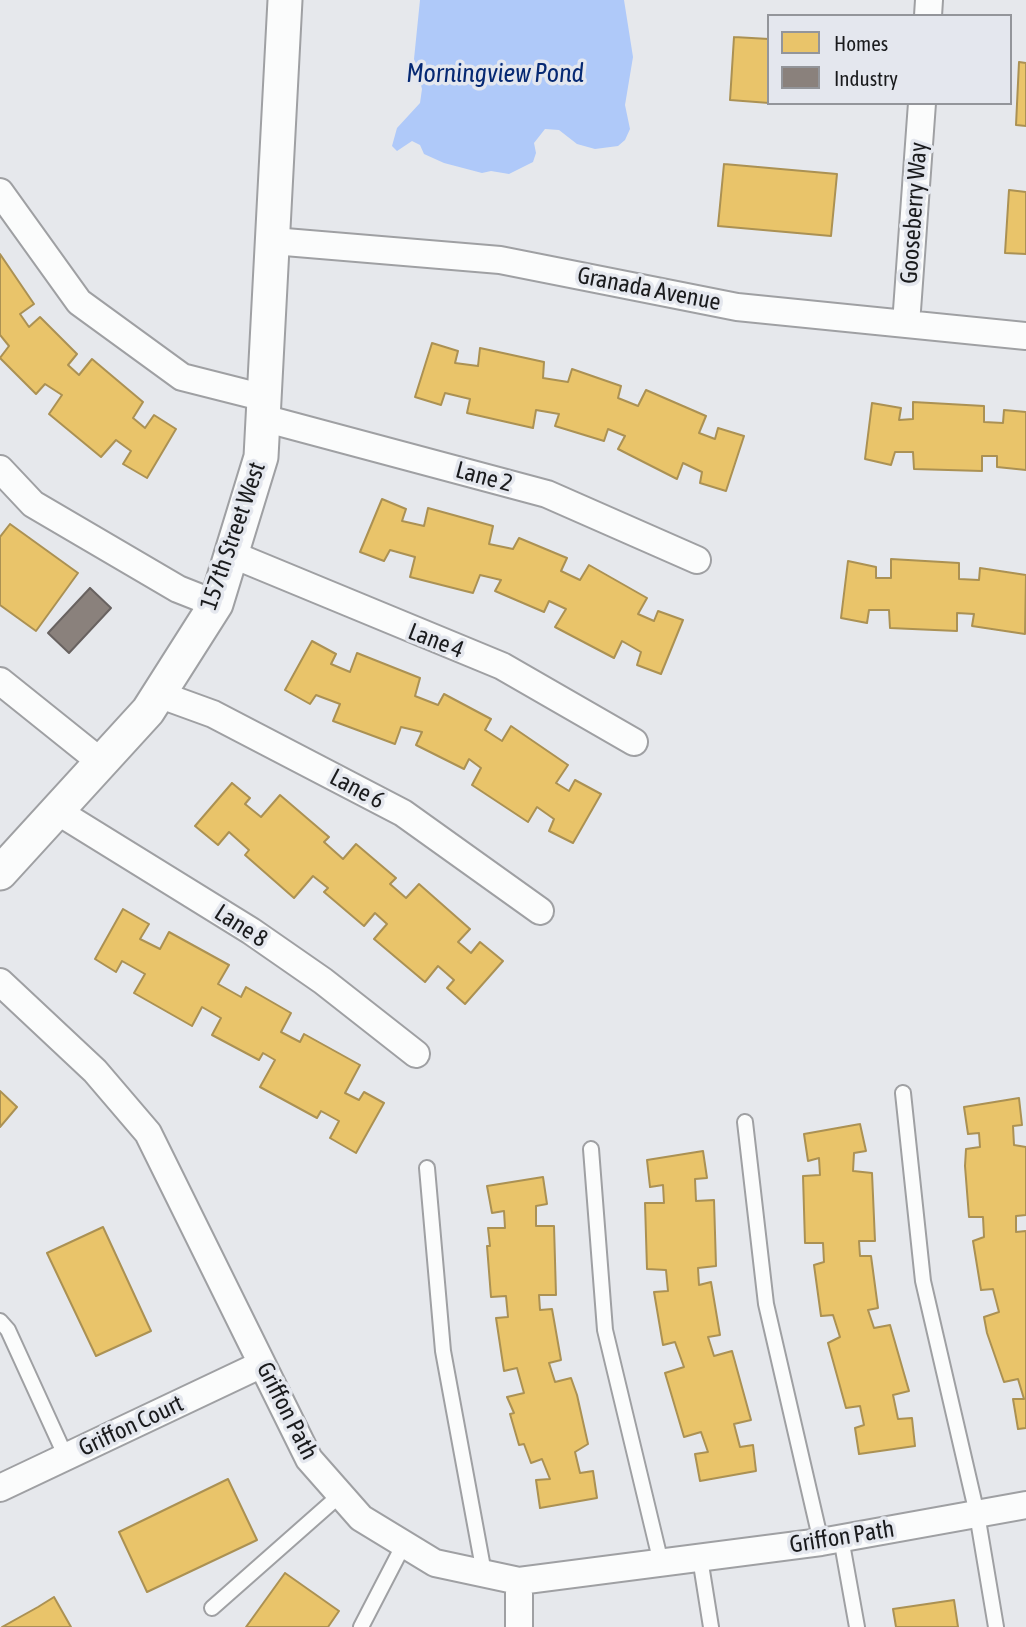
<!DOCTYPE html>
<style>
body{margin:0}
#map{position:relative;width:1026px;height:1627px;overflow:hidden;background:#e6e8ec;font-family:"Asap Condensed",sans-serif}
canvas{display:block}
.legend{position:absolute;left:767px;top:14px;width:245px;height:91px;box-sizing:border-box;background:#e4e7ee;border:2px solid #93959a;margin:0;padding:9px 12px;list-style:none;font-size:21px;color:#1a1b1d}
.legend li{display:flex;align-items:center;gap:14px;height:35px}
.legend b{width:35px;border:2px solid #93959a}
</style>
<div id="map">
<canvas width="1026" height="1627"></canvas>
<ul class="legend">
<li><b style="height:19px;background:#e9c46a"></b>Homes</li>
<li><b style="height:19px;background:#8a817c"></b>Industry</li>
</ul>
</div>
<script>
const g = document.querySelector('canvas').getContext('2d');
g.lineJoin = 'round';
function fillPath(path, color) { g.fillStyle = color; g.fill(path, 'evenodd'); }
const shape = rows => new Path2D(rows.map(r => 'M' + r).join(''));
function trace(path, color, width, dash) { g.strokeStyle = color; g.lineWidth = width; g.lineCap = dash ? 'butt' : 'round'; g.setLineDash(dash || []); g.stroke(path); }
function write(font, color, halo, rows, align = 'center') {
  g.font = font + ' "Asap Condensed",sans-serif'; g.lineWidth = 7; g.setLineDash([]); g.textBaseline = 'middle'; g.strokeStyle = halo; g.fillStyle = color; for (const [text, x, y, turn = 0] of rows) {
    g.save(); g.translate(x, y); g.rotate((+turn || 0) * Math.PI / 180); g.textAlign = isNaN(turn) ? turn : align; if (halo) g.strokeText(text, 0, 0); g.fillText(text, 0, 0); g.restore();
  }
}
fillPath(shape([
 [420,0,624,0,633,57,625,105,630,129,625,140,618,146,595,149,577,144,559,130,545,129,534,143,536,153,533,162,509,174,491,171,482,173,444,163,424,154,420,145,412,141,397,151,392,146,397,128,420,103,422,89,414,59]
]), '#afc9f9');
const homes = shape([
 [734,37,769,39,769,103,730,100,734,37],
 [1019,62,1026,63,1026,126,1016,125,1019,62],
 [724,164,837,174,831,236,718,226,724,164],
 [1009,190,1026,192,1026,254,1005,253,1009,190],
 [0,254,34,304,20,314,29,327,40,317,77,354,68,365,79,375,92,359,143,402,133,418,145,428,154,415,176,429,147,478,123,464,131,451,116,440,101,457,49,414,62,395,45,384,36,394,0,358,9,346,0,335,0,254],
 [432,343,458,351,455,363,478,366,480,348,544,362,543,378,568,382,572,369,621,386,618,398,638,406,646,390,706,416,699,433,715,439,718,428,744,436,726,491,700,483,702,472,683,463,677,479,618,449,625,436,608,429,604,441,555,426,559,414,536,410,533,428,467,413,470,399,445,393,441,405,415,397,432,343],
 [913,402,984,406,984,422,1003,423,1004,410,1026,412,1026,470,997,467,997,456,982,456,982,471,914,469,913,452,895,452,891,465,865,459,872,403,901,408,899,420,913,419,913,402],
 [382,499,406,509,402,521,424,526,428,508,493,526,489,544,513,549,519,538,567,558,561,571,580,580,589,565,647,598,638,614,654,621,658,611,683,620,661,674,637,665,641,652,622,641,614,658,555,627,566,609,549,601,544,612,495,591,501,580,480,575,473,593,410,577,415,557,390,550,384,561,360,552,382,499],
 [10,524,78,573,36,631,0,605,0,537,10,524],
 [891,559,959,563,959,579,979,580,980,568,1026,575,1025,634,972,626,974,614,957,613,957,631,890,628,889,610,869,610,867,623,841,618,848,561,876,567,876,578,891,578,891,559],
 [312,641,336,654,331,664,350,672,357,653,420,678,415,696,438,705,444,694,491,719,485,730,502,741,511,726,568,765,556,783,569,791,575,780,601,794,573,843,549,831,554,819,537,807,528,822,472,785,481,768,469,759,464,769,416,745,422,732,401,727,395,744,333,721,340,704,316,695,310,704,285,690,312,641],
 [232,783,250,798,245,804,261,817,280,795,329,837,324,842,343,859,356,844,396,878,390,884,406,898,419,884,470,929,458,942,471,953,480,942,503,961,465,1004,447,988,454,980,438,966,425,982,374,939,387,924,375,913,364,926,324,892,328,888,313,876,294,898,245,855,249,850,229,832,218,845,195,826,232,783],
 [123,909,149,924,140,939,160,949,169,932,229,965,218,984,241,997,246,987,291,1013,281,1032,300,1042,304,1034,360,1065,345,1093,359,1100,364,1092,384,1103,356,1153,330,1138,339,1121,321,1111,317,1118,260,1087,275,1060,263,1053,259,1060,212,1035,221,1018,202,1007,192,1026,134,993,145,974,122,961,116,972,95,959,123,909],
 [0,1091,17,1107,0,1127,0,1091],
 [1019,1098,1022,1125,1013,1126,1014,1145,1026,1147,1026,1215,1016,1216,1016,1232,1026,1231,1026,1428,1018,1429,1013,1399,1024,1399,1018,1379,1004,1382,987,1333,984,1317,999,1312,993,1289,981,1290,973,1241,984,1237,983,1217,969,1217,965,1166,966,1149,980,1147,979,1133,968,1134,964,1107,1019,1098],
 [860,1124,866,1151,854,1153,853,1171,872,1173,875,1241,859,1241,860,1256,871,1256,878,1308,868,1310,874,1328,890,1325,909,1391,893,1395,898,1419,912,1418,915,1446,859,1454,855,1428,864,1425,860,1406,846,1408,828,1343,840,1337,833,1315,821,1316,814,1265,824,1262,823,1243,805,1243,803,1176,820,1175,819,1158,808,1161,804,1134,860,1124],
 [703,1151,707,1178,695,1179,696,1201,714,1200,716,1266,698,1268,699,1285,711,1282,720,1335,708,1337,714,1356,732,1351,751,1420,734,1424,740,1447,753,1445,756,1471,700,1481,695,1454,708,1452,701,1432,684,1437,665,1373,684,1367,675,1342,663,1345,654,1292,668,1291,666,1270,647,1269,645,1203,664,1203,663,1185,650,1187,647,1160,703,1151],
 [543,1177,547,1204,536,1206,536,1226,554,1226,556,1295,539,1295,540,1310,552,1309,561,1360,549,1363,555,1382,571,1378,577,1395,588,1444,575,1452,580,1473,593,1471,597,1498,540,1508,536,1480,550,1479,542,1459,531,1463,524,1444,519,1445,510,1414,514,1413,507,1397,524,1393,517,1368,504,1371,496,1318,508,1317,506,1296,491,1297,487,1246,490,1246,488,1228,505,1228,504,1211,492,1213,487,1186,543,1177],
 [103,1227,151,1331,96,1356,47,1253,103,1227],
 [228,1479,257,1540,147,1592,119,1532,228,1479],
 [285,1573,339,1611,328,1627,246,1627,285,1573],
 [54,1597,71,1627,2,1627,38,1607,54,1597],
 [954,1600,958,1627,896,1627,893,1609,954,1600]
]);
fillPath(homes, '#e9c46a');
trace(homes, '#ab9153', 2);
const industry = shape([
 [90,588,111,608,69,653,48,633,90,588]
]);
fillPath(industry, '#8a817c');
trace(industry, '#686260', 2);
const service = shape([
 [903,1093,923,1281,977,1514,996,1627],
 [745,1122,766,1304,821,1542],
 [591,1149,605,1330,661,1563],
 [427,1168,443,1351,484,1573],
 [0,1321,8,1330,66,1457],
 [841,1538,857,1627],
 [700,1558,711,1627],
 [212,1608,340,1495],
 [361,1627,404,1544]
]);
const minor = shape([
 [928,16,929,0],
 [0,192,79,302,182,377,265,398],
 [273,241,500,260,737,307,1026,336],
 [906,324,922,103],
 [263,418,547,494,697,560],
 [0,469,33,504,178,589,216,604],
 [231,554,502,666,634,742],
 [0,681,101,762],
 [158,694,213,714,403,813,540,911],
 [57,811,251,931,323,981,416,1054],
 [0,982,95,1071,148,1133,309,1459,361,1518,435,1563,519,1581,821,1542,1026,1505],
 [0,1488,262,1364],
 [519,1627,519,1581]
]);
const tertiary = shape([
 [0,873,148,711,216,604,261,457,285,0]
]);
trace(service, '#9fa0a3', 18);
trace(minor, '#9fa0a3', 30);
trace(tertiary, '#9fa0a3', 37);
trace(service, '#fbfcfc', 14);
trace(minor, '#fbfcfc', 26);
trace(tertiary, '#fbfcfc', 33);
write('24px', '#1a1b1d', '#e4e7ee', [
 ["Gooseberry Way",914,213,-86],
 ["Granada Avenue",649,289,11],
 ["Lane 2",484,477,15],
 ["157th Street West",233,536,-71],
 ["Lane 4",436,641,21],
 ["Lane 6",357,789,28],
 ["Lane 8",241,926,33],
 ["Griffon Path",287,1411,63],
 ["Griffon Court",131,1426,-25],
 ["Griffon Path",842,1537,-9]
]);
write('italic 26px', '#062973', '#e4e7ee', [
 ["Morningview Pond",495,74]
]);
</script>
